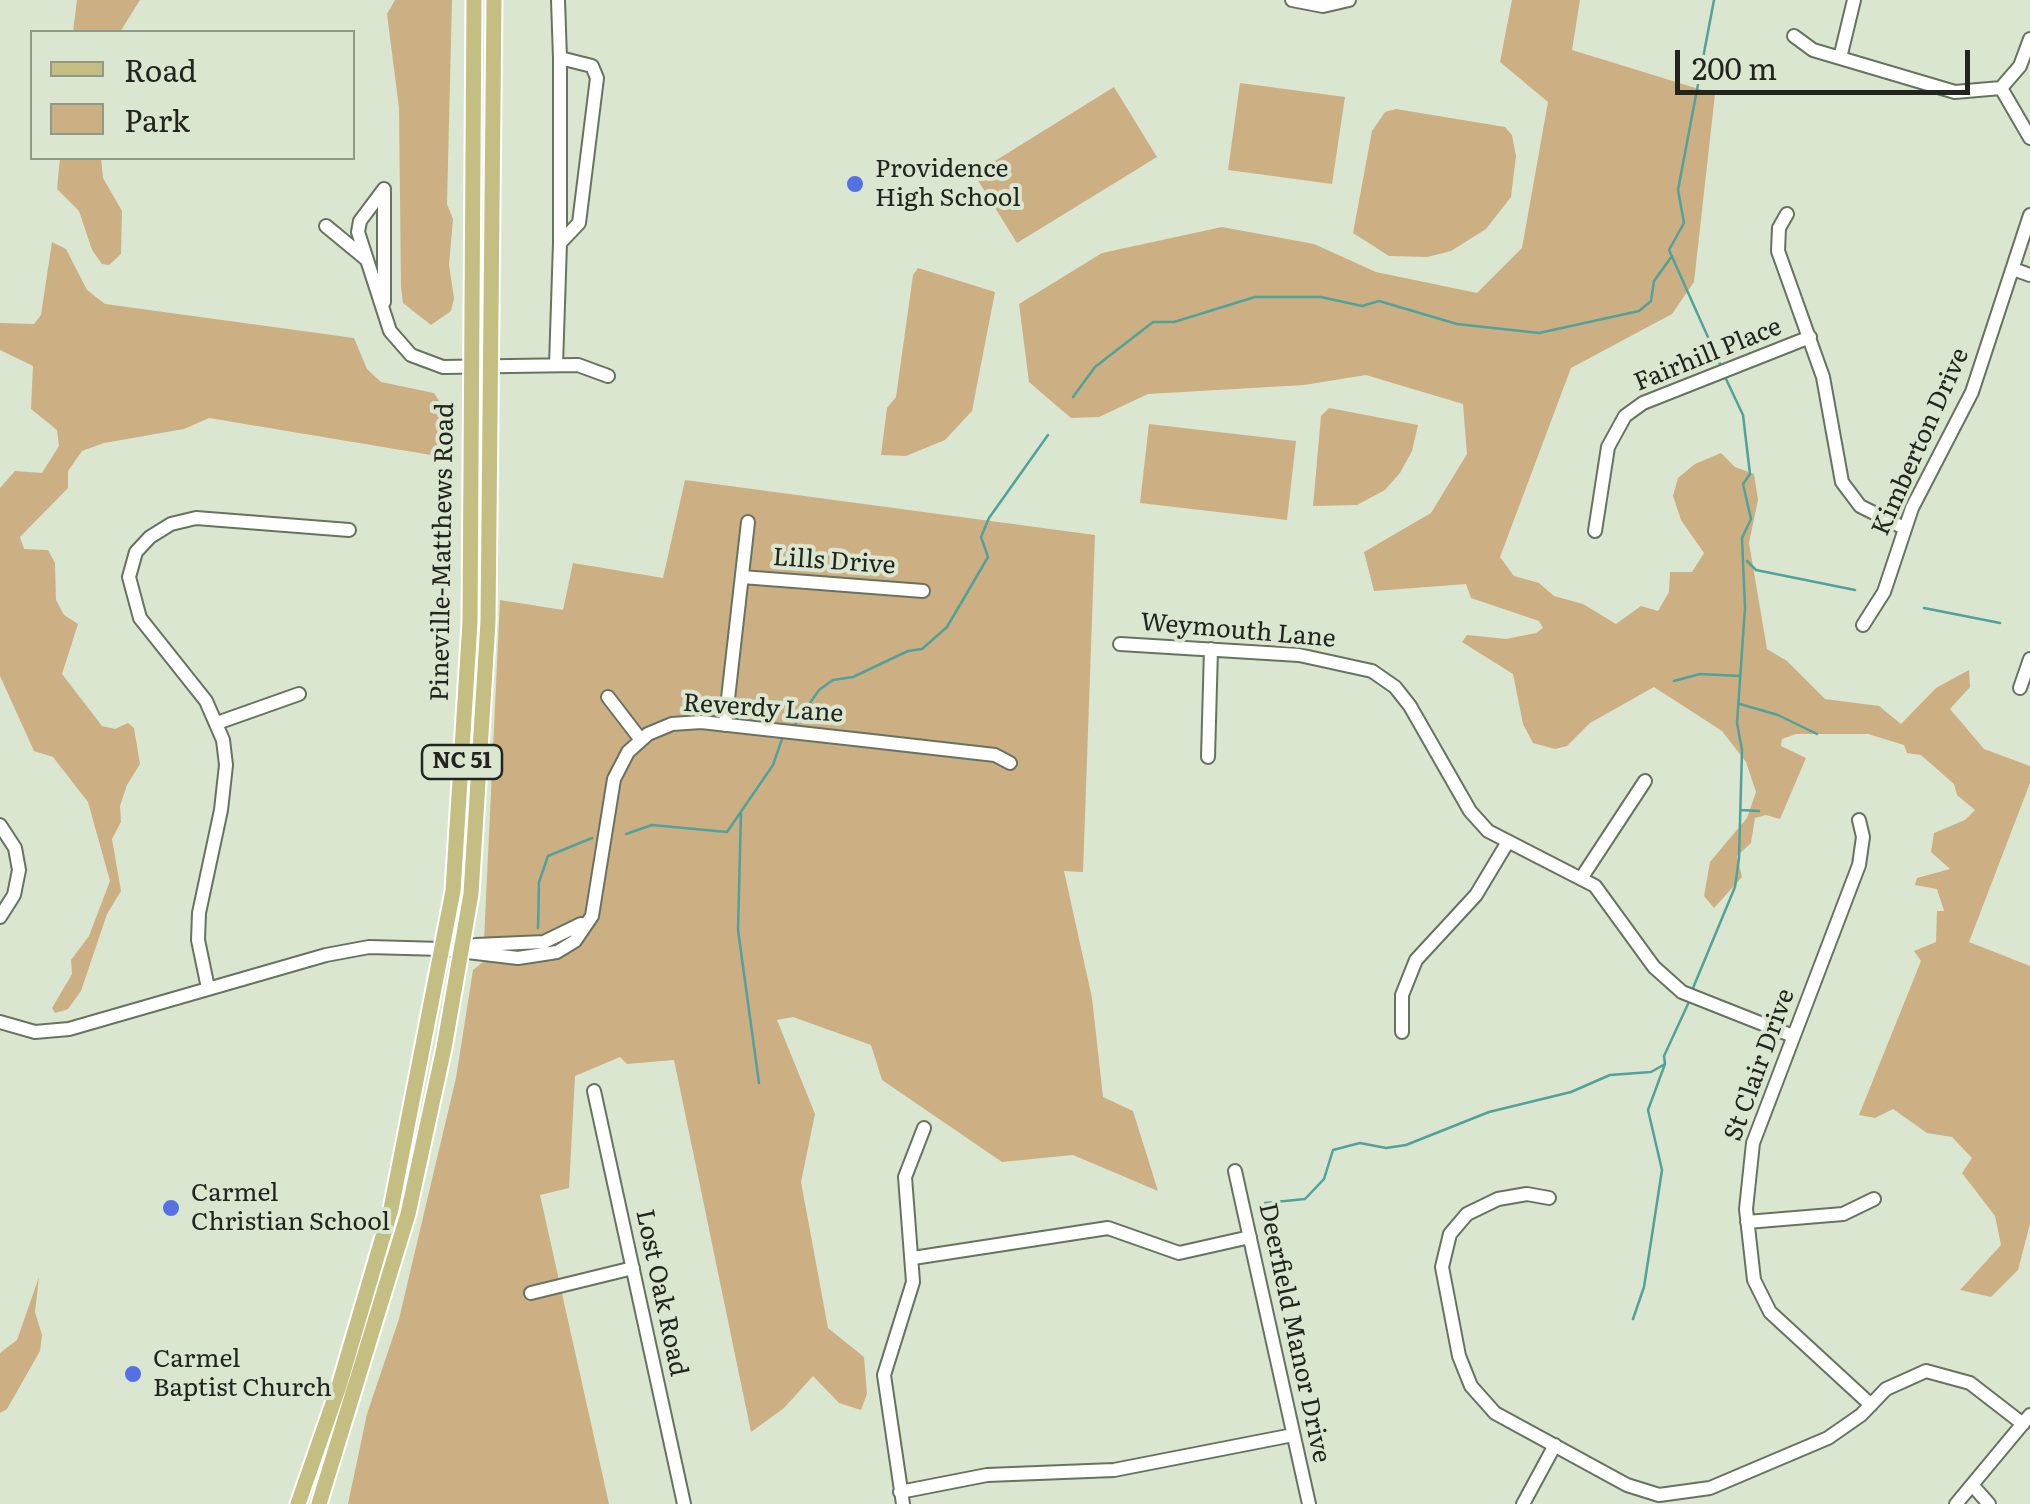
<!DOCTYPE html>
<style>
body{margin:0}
#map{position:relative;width:2030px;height:1504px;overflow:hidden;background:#dae6d0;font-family:Literata,serif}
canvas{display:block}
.legend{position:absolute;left:30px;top:30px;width:325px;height:130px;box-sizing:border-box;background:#dae6d0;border:2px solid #909988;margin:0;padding:12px 18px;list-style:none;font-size:30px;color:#21251d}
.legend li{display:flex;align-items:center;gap:20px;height:50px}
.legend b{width:50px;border:2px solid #909988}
.scale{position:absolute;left:1675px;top:50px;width:295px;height:45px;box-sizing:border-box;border:5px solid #21251d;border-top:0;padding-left:12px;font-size:30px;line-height:35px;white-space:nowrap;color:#21251d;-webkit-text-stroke:8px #dae6d0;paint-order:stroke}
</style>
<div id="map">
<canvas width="2030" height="1504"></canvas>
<ul class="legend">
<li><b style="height:12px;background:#c5be82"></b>Road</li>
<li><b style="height:28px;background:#cdaf84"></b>Park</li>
</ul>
<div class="scale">200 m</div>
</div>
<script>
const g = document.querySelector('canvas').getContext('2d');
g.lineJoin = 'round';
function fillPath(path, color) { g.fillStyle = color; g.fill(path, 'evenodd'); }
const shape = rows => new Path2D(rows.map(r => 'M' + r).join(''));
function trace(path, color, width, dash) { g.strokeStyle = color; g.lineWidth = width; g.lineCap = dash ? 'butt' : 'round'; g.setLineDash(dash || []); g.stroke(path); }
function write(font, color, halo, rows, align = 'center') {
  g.font = font + ' Literata,serif'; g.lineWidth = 8; g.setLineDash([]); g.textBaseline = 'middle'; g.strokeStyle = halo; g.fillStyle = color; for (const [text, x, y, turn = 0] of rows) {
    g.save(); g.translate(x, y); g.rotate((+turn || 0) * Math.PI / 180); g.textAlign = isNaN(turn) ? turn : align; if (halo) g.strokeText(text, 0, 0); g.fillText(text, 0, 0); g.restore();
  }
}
fillPath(shape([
 [77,0,140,0,120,32,73,32],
 [395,0,452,0,447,204,453,219,449,265,454,298,451,311,431,325,403,303,401,287,399,108,387,14],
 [1512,0,1580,0,1572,50,1715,94,1694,282,1672,314,1571,368,1500,557,1514,576,1539,583,1554,596,1583,604,1616,624,1641,606,1658,611,1669,592,1670,572,1692,572,1704,553,1681,520,1673,496,1678,478,1695,464,1721,453,1735,467,1754,474,1758,500,1749,543,1767,649,1787,661,1825,699,1879,706,1901,724,1936,688,1969,670,1970,687,1950,709,1984,749,2030,766,2030,783,1969,942,2030,966,2030,1224,2018,1270,1991,1297,1960,1290,2001,1245,1995,1216,1962,1173,1972,1158,1952,1137,1927,1133,1893,1109,1875,1118,1859,1115,1921,961,1914,951,1936,942,1937,911,1944,911,1937,889,1915,885,1917,878,1950,869,1931,852,1934,833,1965,820,1975,810,1957,795,1954,784,1921,755,1907,753,1904,745,1868,734,1796,734,1782,739,1781,746,1806,758,1780,819,1766,815,1755,818,1751,843,1737,856,1742,877,1714,908,1704,896,1710,862,1747,818,1756,792,1746,762,1722,731,1654,687,1590,723,1567,746,1555,749,1533,743,1523,724,1513,674,1462,642,1467,635,1506,639,1536,633,1543,628,1539,621,1471,598,1466,584,1374,591,1364,552,1431,513,1467,454,1463,404,1366,375,1304,385,1148,394,1099,417,1071,418,1029,382,1019,304,1102,253,1222,227,1314,244,1376,272,1477,293,1522,248,1548,102,1500,62],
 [1240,83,1345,97,1332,184,1228,170],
 [1114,87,1157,157,1017,243,974,174],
 [1396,109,1505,127,1512,135,1516,156,1511,197,1486,229,1451,251,1427,257,1389,256,1353,233,1372,131,1385,112],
 [60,158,101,158,103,178,122,211,121,254,109,265,102,264,92,250,79,211,57,189],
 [52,242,66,249,87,290,105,304,354,338,367,369,381,382,434,393,454,424,450,452,443,457,209,418,184,429,104,443,82,451,68,471,68,488,20,537,24,549,48,550,55,563,56,600,64,615,78,624,62,674,102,726,115,729,128,723,134,728,140,764,127,785,120,806,121,822,112,839,121,891,107,914,81,991,68,1009,55,1013,52,1008,72,974,71,960,89,936,110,881,88,802,53,757,34,751,0,676,0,488,15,471,42,473,59,446,57,430,31,409,33,366,0,350,0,323,34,324,41,315],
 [918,268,995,292,972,411,945,440,906,456,881,455,887,408,896,397,913,275],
 [1329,408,1418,425,1412,451,1400,473,1385,490,1357,505,1313,506,1321,416],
 [1149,424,1296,441,1287,520,1140,503],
 [685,480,1095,535,1083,872,1064,871,1092,998,1103,1097,1133,1111,1158,1191,1073,1155,1002,1162,882,1080,871,1045,793,1017,777,1020,815,1114,801,1182,828,1328,864,1357,867,1394,861,1410,839,1403,813,1376,784,1408,751,1432,674,1060,627,1064,620,1057,575,1076,569,1188,540,1195,609,1504,348,1504,367,1414,399,1319,456,1078,473,970,483,962,500,600,563,610,573,563,663,578],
 [39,1277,35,1312,42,1335,40,1351,7,1409,0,1413,0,1353,17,1340]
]), '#cdaf84');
trace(shape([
 [1714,0,1678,190,1684,223,1669,250,1720,364],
 [1073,397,1095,367,1153,322,1174,322,1255,297,1321,297,1362,306,1379,301,1457,324,1539,333,1639,311,1651,301,1654,281,1672,256],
 [1747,561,1756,570,1855,590],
 [1924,608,2000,623],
 [1674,681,1700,674,1740,676],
 [1740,704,1778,715,1817,734],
 [794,726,819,690,833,680,853,677,908,651,922,649,947,627,988,557,981,537,989,518,1048,435],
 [1741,810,1759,811],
 [741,812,738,930,759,1083],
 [626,834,652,825,727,832,773,765,782,739],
 [538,928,539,882,548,856,592,838],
 [1693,988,1735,887,1739,858,1742,750,1737,723,1745,608,1742,538,1751,519,1743,484,1750,474,1743,415,1726,379],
 [1265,1203,1305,1199,1324,1179,1333,1150,1360,1143,1386,1148,1406,1145,1489,1112,1571,1092,1610,1075,1651,1072,1665,1064],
 [1633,1319,1644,1287,1662,1170,1648,1110,1665,1064,1664,1056,1688,1004]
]), '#51a299', 2.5);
const minor = shape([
 [1292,0,1323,6,1349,0],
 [1794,36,1813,50,1955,92,2001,88,2020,66,2030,39],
 [1840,58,1854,0],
 [2001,88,2030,138],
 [384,189,360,221,358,232,390,331,411,355,443,367,578,365,608,376],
 [384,192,384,302],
 [1787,214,1779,228,1778,251,1823,377,1842,482,1860,506,1904,528],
 [326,226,366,259],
 [560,243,560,58],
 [2013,269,2030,275],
 [556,365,560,243,579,223,597,78,592,66,560,58,558,0],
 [1595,531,1608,447,1625,416,1643,403,1810,337],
 [742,577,923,591],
 [1863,625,1884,592,1912,508,1972,392,2030,215],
 [1120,644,1299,655,1372,671,1395,687,1410,706,1470,811,1488,831,1595,886,1654,967,1682,992,1793,1036],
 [2020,688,2030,659],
 [608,697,641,740],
 [217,723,299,694],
 [725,725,748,522],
 [1208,757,1211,649],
 [1859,820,1863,837,1859,865,1753,1143,1746,1209,1754,1280,1770,1312,1871,1405],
 [0,825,15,848,19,870,14,895,0,917],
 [1582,877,1645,781],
 [462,950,476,945,544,942,581,924],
 [208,988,198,940,199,913,221,810,226,765,223,740,206,701,140,618,129,577,136,552,150,537,171,524,196,518,349,530],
 [0,1022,35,1032,69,1029,326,955,369,947,442,949,518,958,557,952,575,941,592,916,614,779,628,752,648,734,672,724,701,722,863,740,995,755,1010,763],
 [1402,1032,1402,995,1416,960,1476,895,1506,845],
 [594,1091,684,1504],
 [1235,1171,1309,1504],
 [1549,1198,1527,1194,1498,1199,1467,1214,1450,1234,1442,1267,1459,1356,1471,1386,1495,1413,1627,1485,1659,1495,1710,1488,1828,1438,1861,1415,1886,1389,1926,1371,1970,1383,2023,1424],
 [1747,1222,1843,1214,1874,1199],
 [913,1258,1108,1228,1179,1253,1250,1237],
 [531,1293,633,1268],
 [1974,1487,1989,1504],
 [900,1492,987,1475,1114,1470,1293,1435],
 [903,1504,884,1375,913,1282,905,1177,924,1128],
 [1523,1504,1555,1445],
 [1956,1504,2030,1415]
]);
const major = shape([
 [298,1504,339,1386,391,1209,453,891,470,622,474,0],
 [319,1504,408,1214,444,1048,471,894,488,622,494,0]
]);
trace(minor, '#68735f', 16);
trace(major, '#fff', 19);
trace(minor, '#fff', 12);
trace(major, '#c5be82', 15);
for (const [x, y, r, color] of [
 [855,184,10,"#5370e5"],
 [171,1208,10,"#5370e5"],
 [133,1374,10,"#5370e5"]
]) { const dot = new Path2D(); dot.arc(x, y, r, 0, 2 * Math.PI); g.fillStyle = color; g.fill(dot); trace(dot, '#dae6d0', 4); }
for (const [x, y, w] of [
 [462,762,80]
]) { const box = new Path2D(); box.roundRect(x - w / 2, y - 17, w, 34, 8); g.fillStyle = '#dae6d0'; g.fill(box); trace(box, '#21251d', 2.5); }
write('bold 22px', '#21251d', null, [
 ["NC 51",462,762]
]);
write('25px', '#21251d', '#dae6d0', [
 ["Providence",875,170],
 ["High School",875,199],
 ["Carmel",191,1194],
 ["Christian School",191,1223],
 ["Carmel",153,1360],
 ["Baptist Church",153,1389]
], 'left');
write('25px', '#21251d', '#dae6d0', [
 ["Fairhill Place",1708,355,-22],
 ["Kimberton Drive",1921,442,-66],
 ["Pineville-Matthews Road",443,552,-89],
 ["Lills Drive",834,562,4],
 ["Weymouth Lane",1238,631,5],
 ["Reverdy Lane",763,709,4],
 ["St Clair Drive",1760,1065,-70],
 ["Lost Oak Road",661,1293,78],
 ["Deerfield Manor Drive",1294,1333,78]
]);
</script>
